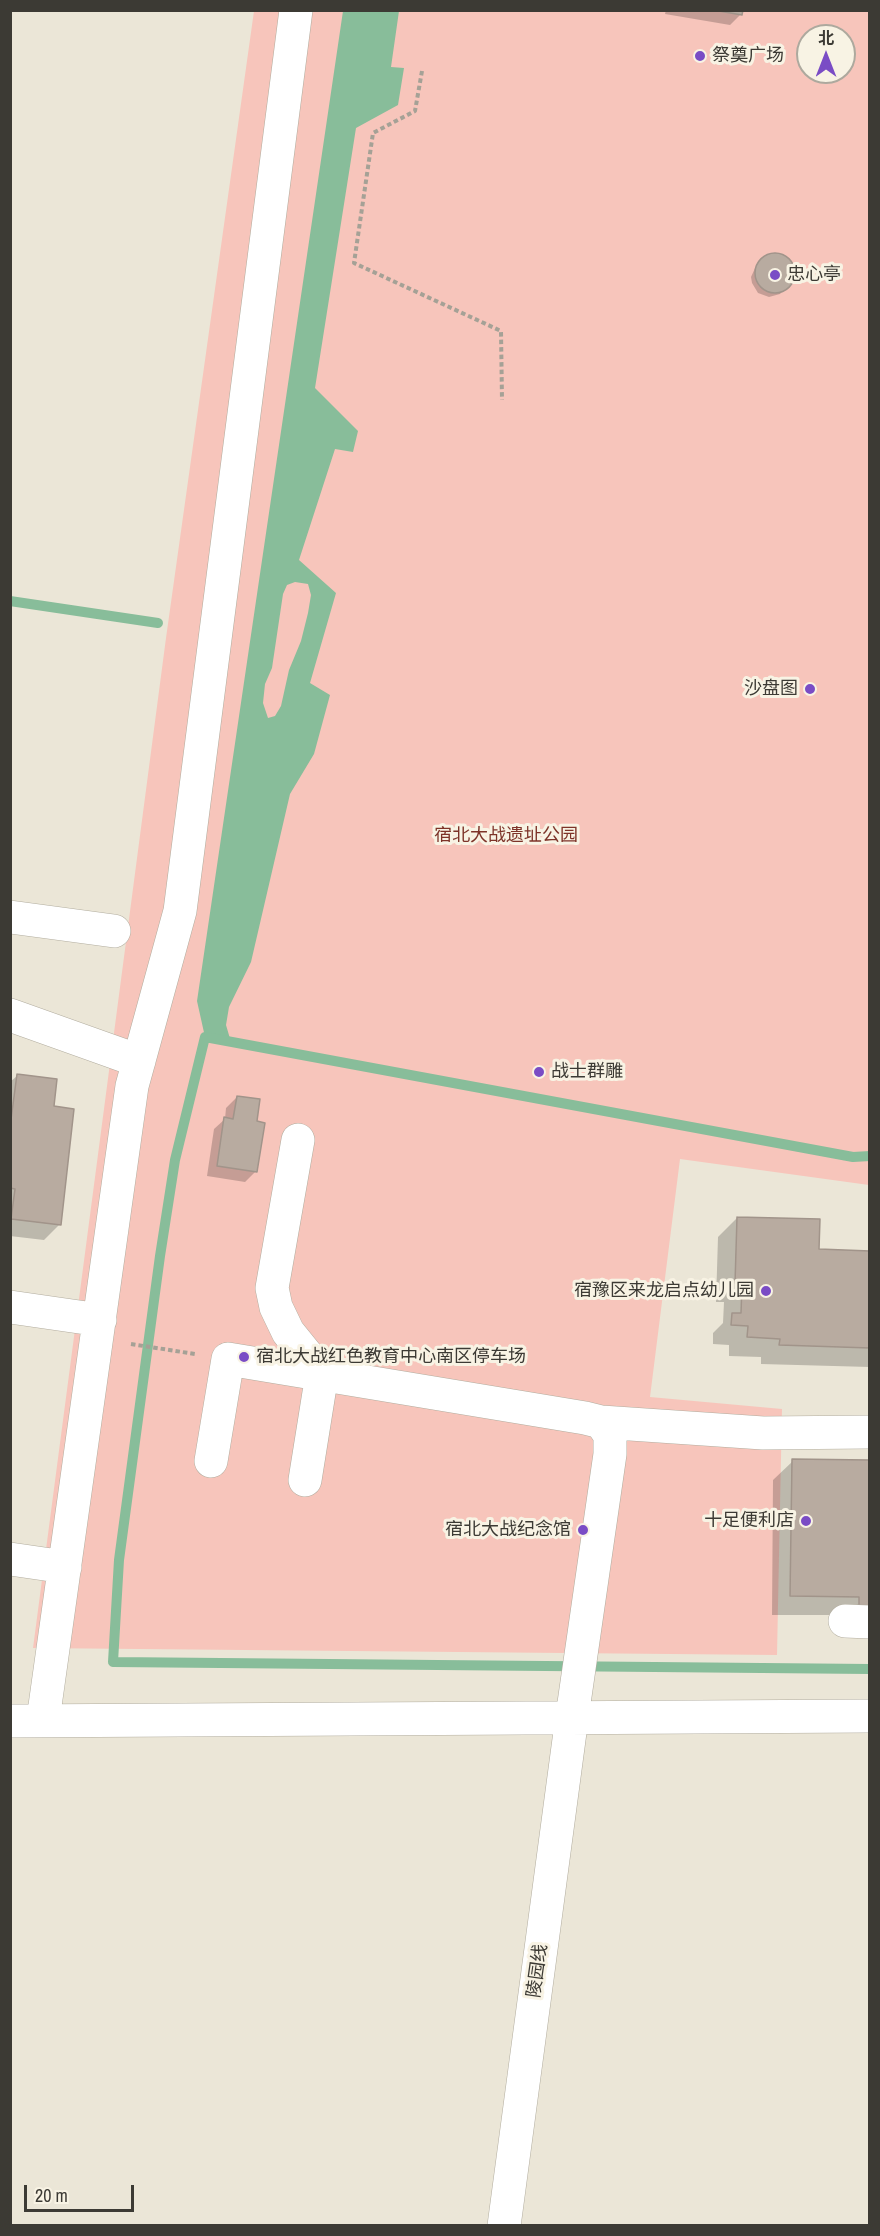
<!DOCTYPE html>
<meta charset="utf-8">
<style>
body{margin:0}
#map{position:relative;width:880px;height:2236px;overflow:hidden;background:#ebe6d7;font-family:"Archivo Narrow","Noto Sans SC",sans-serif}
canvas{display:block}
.frame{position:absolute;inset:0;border:12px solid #3c3a34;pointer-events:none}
.north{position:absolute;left:796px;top:24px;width:60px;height:60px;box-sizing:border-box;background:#f8f3e4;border:2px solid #ada99e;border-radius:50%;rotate:0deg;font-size:16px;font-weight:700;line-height:24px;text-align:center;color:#3c3a34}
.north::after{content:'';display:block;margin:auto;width:21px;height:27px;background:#7a4cc5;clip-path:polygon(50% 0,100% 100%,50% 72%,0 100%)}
.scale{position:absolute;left:24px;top:2185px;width:110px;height:27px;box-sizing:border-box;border:3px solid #3c3a34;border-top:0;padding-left:8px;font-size:18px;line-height:21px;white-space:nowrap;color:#3c3a34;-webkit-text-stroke:4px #f8f3e4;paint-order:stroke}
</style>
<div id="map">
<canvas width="880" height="2236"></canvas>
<div class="frame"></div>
<div class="north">北</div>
<div class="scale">20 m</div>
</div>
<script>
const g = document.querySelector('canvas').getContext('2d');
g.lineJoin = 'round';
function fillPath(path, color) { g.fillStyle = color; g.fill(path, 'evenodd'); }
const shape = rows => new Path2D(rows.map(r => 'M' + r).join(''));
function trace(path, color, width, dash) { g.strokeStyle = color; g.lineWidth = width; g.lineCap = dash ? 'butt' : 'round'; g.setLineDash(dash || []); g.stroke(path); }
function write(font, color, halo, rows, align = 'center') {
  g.font = font + ' "Archivo Narrow","Noto Sans SC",sans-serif'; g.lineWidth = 6; g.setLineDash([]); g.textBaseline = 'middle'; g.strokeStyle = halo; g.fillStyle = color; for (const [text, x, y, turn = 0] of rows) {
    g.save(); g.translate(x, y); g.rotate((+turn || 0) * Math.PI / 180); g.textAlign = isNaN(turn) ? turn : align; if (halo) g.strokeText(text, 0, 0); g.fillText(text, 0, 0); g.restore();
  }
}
fillPath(shape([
 [254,11,869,11,869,1185,680,1159,650,1397,782,1409,777,1655,33,1648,166,638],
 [808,36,844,36,844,72,808,72]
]), '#f7c5bb');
fillPath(shape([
 [343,11,399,11,391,67,404,68,398,105,356,128,315,388,358,431,353,452,335,449,299,560,336,593,310,683,330,695,314,754,290,794,251,962,229,1007,226,1025,231,1042,205,1037,197,1001],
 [295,582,308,584,311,595,308,613,301,641,289,670,281,706,275,716,268,718,263,703,265,684,272,668,283,594,287,585]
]), '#88bd9a');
fillPath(shape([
 [666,10,741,10,740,15,730,25,665,14],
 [779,254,790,261,794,272,793,278,780,294,769,297,758,293,752,283,751,277,756,266,762,260,767,256],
 [17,1076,52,1107,60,1224,44,1240,10,1236,10,1082],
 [237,1097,255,1123,256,1171,245,1182,207,1176,214,1129,225,1119,226,1108],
 [737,1218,818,1251,870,1252,870,1367,761,1364,761,1357,729,1356,729,1345,713,1344,713,1333,723,1323,724,1302,716,1302,718,1237],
 [793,1461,870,1462,870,1625,840,1615,772,1615,773,1480]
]), '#0003');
trace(shape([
 [10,601,158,623],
 [870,1156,853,1157,205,1037,175,1160,160,1256,119,1560,113,1662,870,1669]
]), '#88bd9a', 10);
const building = shape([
 [713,10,743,10,742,15,713,10],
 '755 273a20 20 0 1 1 40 0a20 20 0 1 1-40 0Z',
 [17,1074,57,1079,54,1106,74,1109,61,1225,11,1219,15,1189,10,1188,10,1127,17,1074],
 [237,1096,260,1099,257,1121,265,1123,257,1172,217,1166,224,1117,233,1119,237,1096],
 [737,1217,820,1219,819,1249,870,1251,870,1348,779,1345,780,1339,747,1337,748,1326,731,1325,732,1313,741,1313,742,1283,735,1283,737,1217],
 [792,1459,870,1460,870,1606,859,1606,859,1597,790,1596,792,1459]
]);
fillPath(building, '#b8aba0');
trace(building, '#a1948a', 1.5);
const minor = shape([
 [10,917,114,931],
 [10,1015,139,1061],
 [298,1140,272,1288,276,1307,288,1332,322,1374,305,1480],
 [10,1307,100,1320],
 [601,1422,763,1433,870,1432],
 [211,1461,228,1359,585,1418,601,1422,610,1435,610,1454,572,1717,504,2226],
 [10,1559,65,1567],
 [845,1621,870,1622],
 [43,1720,132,1086,180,911,296,10],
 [10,1721,870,1716]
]);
trace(minor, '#b2ad9f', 34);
trace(shape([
 [422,71,415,111,373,133,354,263,501,331,502,400],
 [131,1344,195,1354]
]), '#a5a196', 4, [4.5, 3]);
trace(minor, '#fff', 33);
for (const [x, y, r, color] of [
 [700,56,6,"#7a4cc5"],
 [775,275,6,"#7a4cc5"],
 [810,689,6,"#7a4cc5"],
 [539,1072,6,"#7a4cc5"],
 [766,1291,6,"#7a4cc5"],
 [244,1357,6,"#7a4cc5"],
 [806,1521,6,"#7a4cc5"],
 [583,1530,6,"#7a4cc5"]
]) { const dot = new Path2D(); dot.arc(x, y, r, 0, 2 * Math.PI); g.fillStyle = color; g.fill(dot); trace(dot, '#f8f3e4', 2); }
write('18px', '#3c3a34', '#f8f3e4', [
 ["祭奠广场",712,56],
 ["忠心亭",787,275],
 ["沙盘图",798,689,"right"],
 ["战士群雕",551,1072],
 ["宿豫区来龙启点幼儿园",754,1291,"right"],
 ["宿北大战红色教育中心南区停车场",256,1357],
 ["十足便利店",794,1521,"right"],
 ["宿北大战纪念馆",571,1530,"right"]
], 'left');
write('18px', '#7d3328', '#f8f3e4', [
 ["宿北大战遗址公园",506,836]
]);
write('18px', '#3c3a34', '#f8f3e4', [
 ["陵园线",538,1971,-82]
]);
</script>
